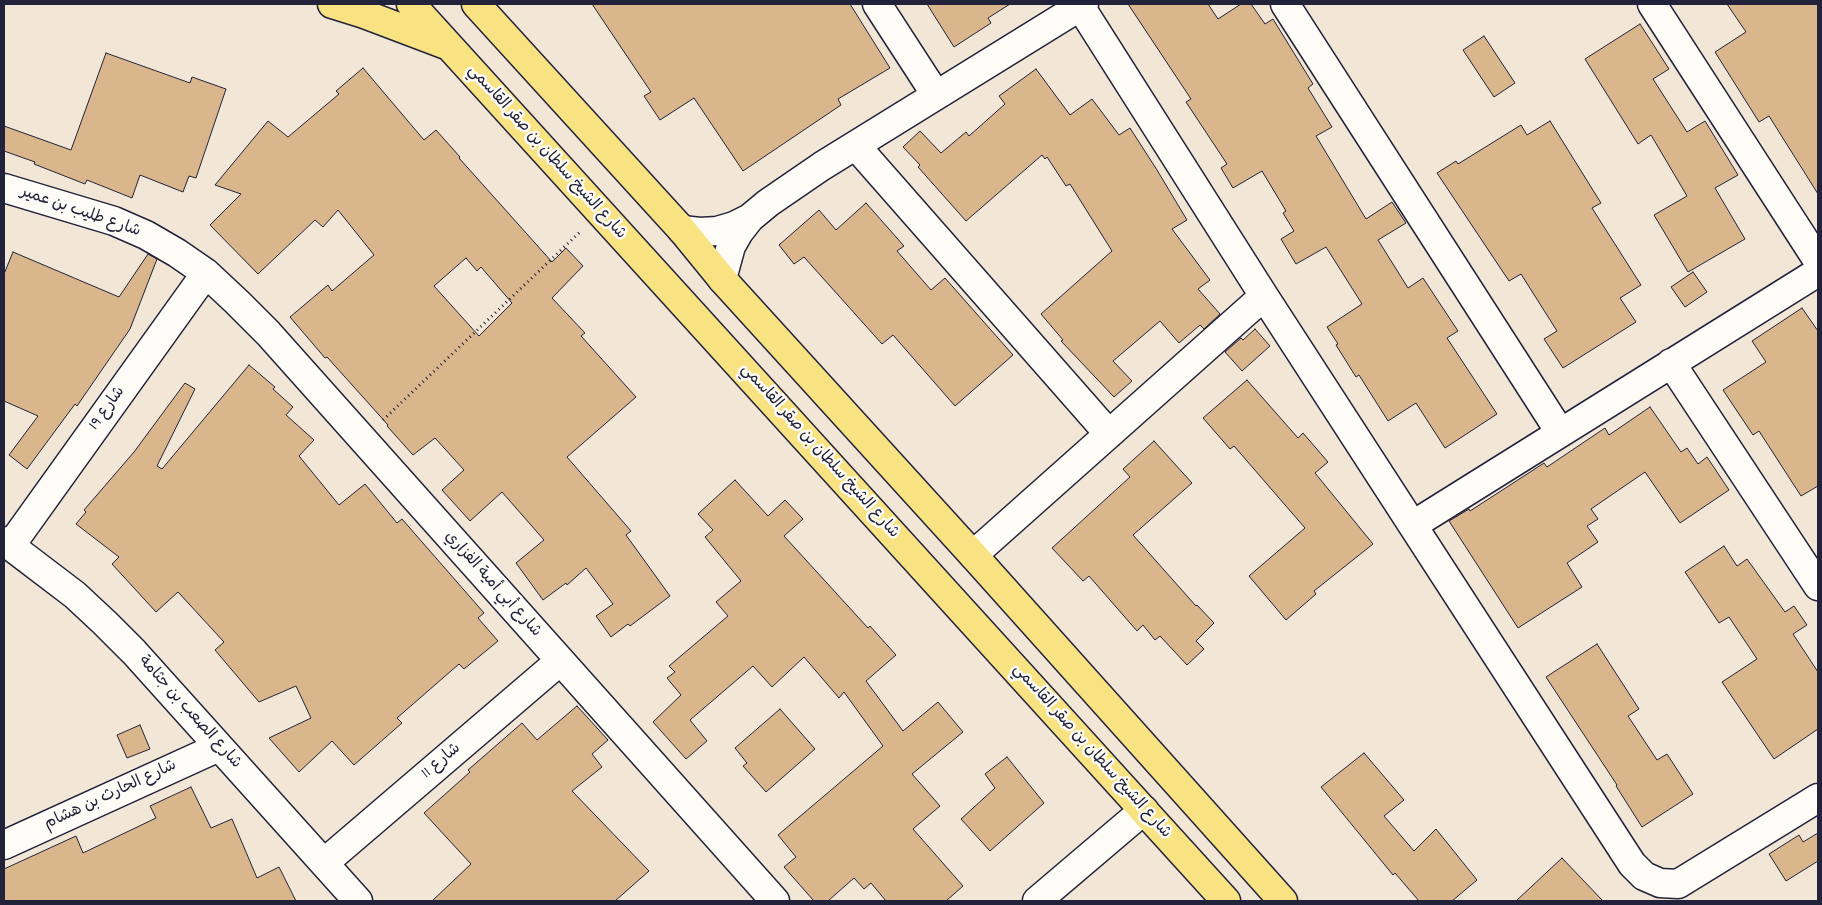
<!DOCTYPE html>
<meta charset="utf-8">
<style>
body{margin:0}
#map{position:relative;width:1822px;height:905px;overflow:hidden;background:#f2e7d7;font-family:Dekko,sans-serif}
canvas{display:block}
.frame{position:absolute;inset:0;border:5px solid #22223b;pointer-events:none}
</style>
<div id="map">
<canvas width="1822" height="905"></canvas>
<div class="frame"></div>
</div>
<script>
const g = document.querySelector('canvas').getContext('2d');
g.lineJoin = 'round';
function fillPath(path, color) { g.fillStyle = color; g.fill(path, 'evenodd'); }
const shape = rows => new Path2D(rows.map(r => 'M' + r).join(''));
function trace(path, color, width, dash) { g.strokeStyle = color; g.lineWidth = width; g.lineCap = dash ? 'butt' : 'round'; g.setLineDash(dash || []); g.stroke(path); }
function write(font, color, halo, rows, align = 'center') {
  g.font = font + ' Dekko,"Playpen Sans Arabic",sans-serif'; g.lineWidth = 5; g.setLineDash([]); g.textBaseline = 'middle'; g.strokeStyle = halo; g.fillStyle = color; for (const [text, x, y, turn = 0] of rows) {
    g.save(); g.translate(x, y); g.rotate((+turn || 0) * Math.PI / 180); g.textAlign = isNaN(turn) ? turn : align; if (halo) g.strokeText(text, 0, 0); g.fillText(text, 0, 0); g.restore();
  }
}
const building = shape([
 [592,4,850,4,890,68,838,99,841,105,743,171,694,98,660,120,644,96,651,92,592,4],
 [927,4,1010,4,988,18,991,23,954,47,927,4],
 [1128,4,1208,4,1218,19,1241,4,1251,4,1265,24,1273,19,1313,84,1308,88,1332,127,1316,136,1366,219,1392,202,1406,223,1378,240,1408,288,1423,278,1458,331,1447,338,1497,414,1445,448,1416,403,1388,421,1359,375,1356,377,1336,345,1338,344,1327,327,1362,304,1326,247,1296,264,1281,239,1294,231,1283,213,1286,211,1262,171,1233,188,1221,168,1227,164,1186,102,1191,99,1128,4],
 [1727,4,1818,4,1818,194,1769,116,1759,122,1715,52,1746,32,1727,4],
 [1640,24,1669,69,1653,79,1687,132,1705,121,1738,175,1715,188,1745,239,1688,272,1654,215,1687,196,1651,135,1638,144,1585,59,1640,24],
 [1484,36,1515,83,1494,97,1463,50,1484,36],
 [106,53,190,83,192,77,226,89,196,178,189,176,183,192,140,175,132,198,87,180,85,184,34,164,35,162,4,151,4,126,71,150,106,53],
 [363,68,424,140,436,130,460,157,459,158,552,262,566,248,583,266,552,298,585,333,581,336,636,397,567,457,631,531,626,535,670,596,630,626,628,624,611,637,596,616,613,604,586,568,567,585,566,583,543,600,516,563,544,540,502,492,470,521,442,490,464,470,435,438,413,455,387,426,388,425,327,357,325,358,290,317,328,285,332,291,374,255,338,210,323,227,315,220,258,274,210,225,241,194,215,185,268,121,288,137,339,94,336,91,363,68],
 [466,258,477,271,481,267,512,303,479,336,434,286,466,258],
 [1036,69,1070,115,1092,99,1119,135,1130,128,1157,170,1187,220,1172,229,1210,280,1198,289,1220,314,1204,329,1200,325,1179,343,1160,321,1113,361,1132,381,1114,397,1061,341,1063,340,1041,314,1112,251,1070,184,1066,186,1047,157,1045,159,1042,155,966,221,918,167,920,165,903,147,920,131,941,153,966,132,969,136,1005,104,999,96,1036,69],
 [1550,121,1601,203,1592,208,1641,285,1620,298,1636,322,1563,368,1544,339,1557,331,1521,274,1509,281,1437,173,1456,161,1458,164,1521,125,1527,135,1550,121],
 [866,203,904,246,897,251,931,290,945,278,1013,355,955,406,893,335,882,344,804,257,794,264,779,245,819,210,836,230,866,203],
 [13,252,119,297,148,254,157,259,130,329,77,406,75,404,27,469,9,455,38,416,4,401,4,274,13,252],
 [1693,272,1707,292,1685,307,1671,287,1693,272],
 [1802,308,1818,331,1818,486,1801,496,1759,431,1753,435,1723,390,1766,362,1752,341,1802,308],
 [1255,329,1270,346,1242,371,1225,352,1241,338,1243,340,1255,329],
 [249,365,275,387,273,389,293,407,286,415,314,440,299,456,339,505,365,484,397,523,402,519,484,613,478,618,498,641,464,669,459,664,397,718,402,723,354,765,332,741,299,772,269,738,311,718,296,686,259,702,215,650,224,642,178,592,156,612,112,564,119,557,76,524,86,512,84,510,134,452,185,383,195,389,157,466,162,469,249,365],
 [1247,380,1298,438,1303,433,1328,462,1315,473,1373,544,1314,591,1316,594,1286,620,1249,576,1305,528,1234,446,1230,449,1203,418,1247,380],
 [1650,407,1681,452,1687,448,1698,464,1707,457,1729,490,1680,523,1645,472,1591,509,1598,519,1587,526,1598,542,1567,563,1582,587,1518,628,1449,521,1469,509,1470,511,1544,463,1547,467,1605,428,1609,435,1650,407],
 [1154,441,1192,483,1133,535,1196,606,1197,605,1214,623,1196,641,1204,649,1187,665,1160,636,1155,640,1143,625,1137,631,1089,576,1083,581,1052,548,1130,477,1123,469,1154,441],
 [735,480,768,516,785,500,803,519,784,536,868,628,870,626,896,655,866,681,903,731,938,702,963,732,912,774,940,806,913,829,963,886,946,901,886,901,871,883,864,889,854,878,828,901,814,901,784,867,796,857,778,835,883,746,844,692,839,698,804,657,772,687,753,666,690,720,707,741,686,759,653,722,681,695,667,678,675,672,669,666,728,616,716,602,741,581,705,537,713,530,698,514,735,480],
 [1724,546,1737,566,1747,559,1785,612,1794,606,1807,625,1793,634,1818,672,1818,729,1774,759,1722,682,1757,659,1729,617,1719,623,1685,572,1724,546],
 [1597,644,1639,709,1628,716,1657,760,1667,754,1693,794,1642,827,1616,786,1617,785,1546,677,1597,644],
 [577,706,608,740,592,754,602,767,572,791,649,871,615,901,432,901,471,864,424,813,470,772,468,770,522,723,537,740,577,706],
 [780,709,815,749,766,792,743,766,747,763,735,748,780,709],
 [140,725,150,749,127,758,117,735,140,725],
 [1364,753,1404,800,1384,816,1414,851,1436,829,1477,880,1452,901,1419,901,1395,873,1393,875,1321,787,1364,753],
 [1007,757,1044,803,990,851,961,819,995,788,985,774,1007,757],
 [191,787,211,828,232,819,257,878,279,867,296,901,4,901,4,869,76,836,83,853,156,818,150,806,191,787],
 [1818,833,1818,861,1786,881,1769,854,1799,835,1803,842,1818,833],
 [1562,858,1603,901,1516,901,1562,858]
]);
fillPath(building, '#d9b68b');
trace(building, '#22223b', 1);
const minor = shape([
 [877,4,936,95],
 [1285,4,1560,432],
 [1652,4,1818,261],
 [1080,6,1264,296,1632,864,1644,876,1660,883,1678,884,1818,798],
 [856,146,1109,434],
 [4,188,114,221,146,235,177,253,206,273,237,302,268,333,775,901],
 [682,230,700,232,717,231,734,226,750,218],
 [722,279,731,246,739,232,750,218,768,203,822,166,1084,4],
 [1671,363,1818,586],
 [1413,525,1818,272],
 [4,541,75,595,105,623,134,652,358,901],
 [11,545,206,273],
 [973,555,1264,296],
 [4,845,219,747],
 [324,863,560,661],
 [1037,901,1144,810]
]);
const major = shape([
 [332,4,364,14,446,45],
 [411,4,1226,901],
 [476,4,682,230,722,279,973,555,1283,901]
]);
trace(minor, '#22223b', 31);
trace(major, '#22223b', 31);
trace(shape([
 [383,420,581,231]
]), '#22223b', 3, [1, 4]);
trace(minor, '#fdfcf7', 28);
trace(major, '#f8e281', 28);
write('16px', '#22223b', '#fdfcf7', [
 ["شارع الشيخ سلطان بن صقر القاسمي",546,153,48],
 ["شارع طليب بن عمير",80,213,19],
 ["شارع 19",108,409,-54],
 ["شارع الشيخ سلطان بن صقر القاسمي",819,452,48],
 ["شارع أبي أمية الفزاري",492,585,48],
 ["شارع الصعب بن جثامة",189,713,48],
 ["شارع الشيخ سلطان بن صقر القاسمي",1091,752,48],
 ["شارع 11",442,762,-40],
 ["شارع الحارث بن هشام",111,796,-25]
]);
</script>
